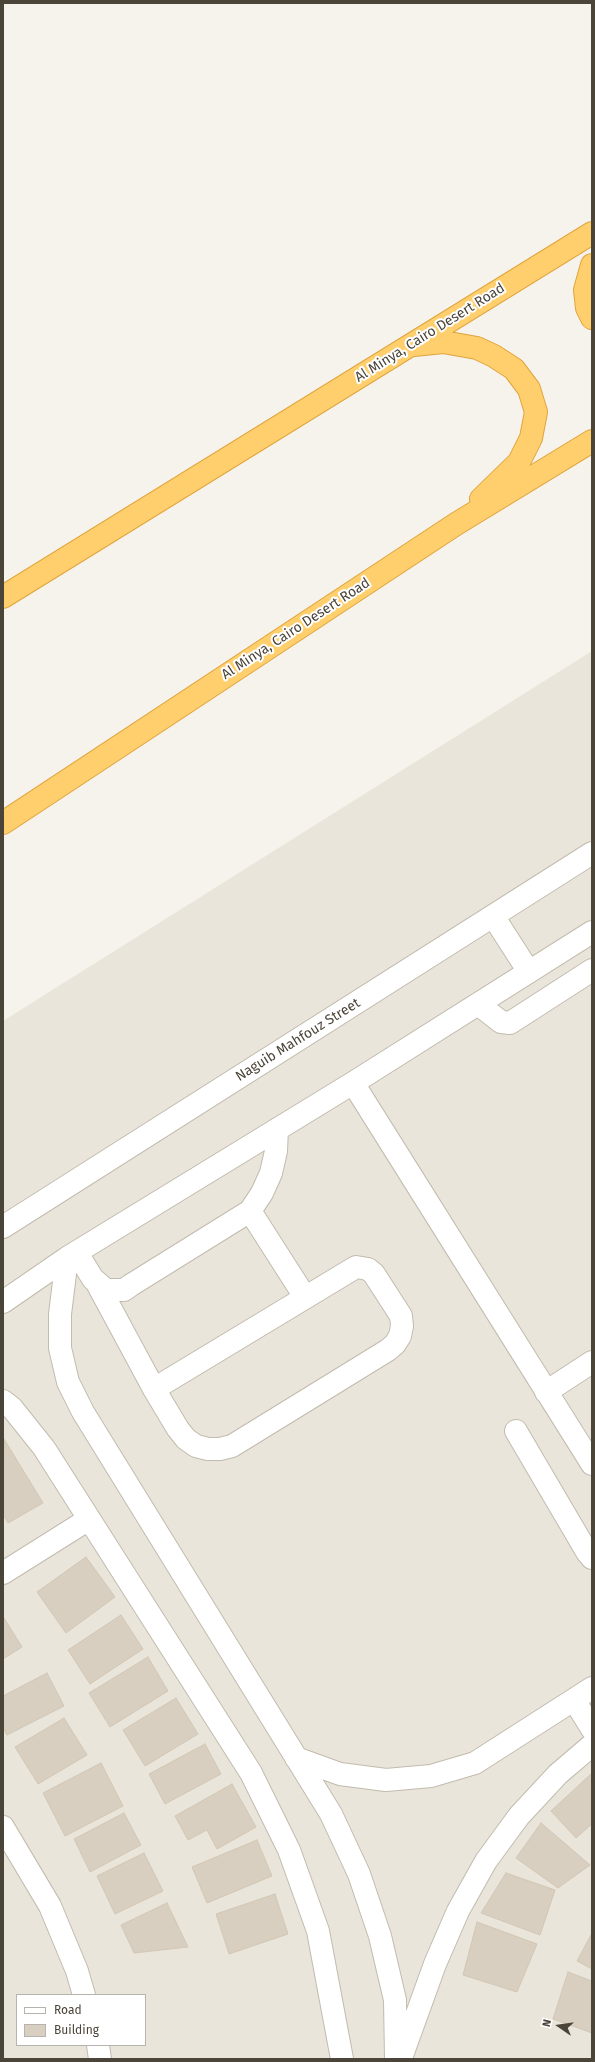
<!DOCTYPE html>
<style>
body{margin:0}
#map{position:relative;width:595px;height:2062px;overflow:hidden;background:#f6f3ec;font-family:"Fira Sans",sans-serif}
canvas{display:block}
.frame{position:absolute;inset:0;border:4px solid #4b4439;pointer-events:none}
.legend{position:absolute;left:16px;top:1994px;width:130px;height:52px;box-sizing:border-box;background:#fff;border:1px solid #b7b4b0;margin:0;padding:5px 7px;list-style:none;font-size:12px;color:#4b4439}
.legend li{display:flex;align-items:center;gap:8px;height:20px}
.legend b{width:20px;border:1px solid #b7b4b0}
.north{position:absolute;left:539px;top:2006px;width:40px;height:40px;-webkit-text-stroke:3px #fff;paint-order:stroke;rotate:283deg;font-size:11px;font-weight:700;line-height:16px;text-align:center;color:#4b4439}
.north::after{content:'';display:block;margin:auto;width:14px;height:18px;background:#4b4439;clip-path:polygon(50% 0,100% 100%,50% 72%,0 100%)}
</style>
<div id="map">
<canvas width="595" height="2062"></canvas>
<div class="frame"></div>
<ul class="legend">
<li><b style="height:5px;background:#fff"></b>Road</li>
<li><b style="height:11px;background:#d8cfc1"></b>Building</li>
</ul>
<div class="north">N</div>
</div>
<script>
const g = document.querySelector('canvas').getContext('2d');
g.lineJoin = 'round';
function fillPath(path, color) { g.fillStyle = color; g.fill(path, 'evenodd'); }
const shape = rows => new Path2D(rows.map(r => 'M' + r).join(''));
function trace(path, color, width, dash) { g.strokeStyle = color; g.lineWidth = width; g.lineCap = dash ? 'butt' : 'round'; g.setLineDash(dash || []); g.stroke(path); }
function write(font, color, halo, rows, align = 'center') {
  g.font = font + ' "Fira Sans",sans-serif'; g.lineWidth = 4; g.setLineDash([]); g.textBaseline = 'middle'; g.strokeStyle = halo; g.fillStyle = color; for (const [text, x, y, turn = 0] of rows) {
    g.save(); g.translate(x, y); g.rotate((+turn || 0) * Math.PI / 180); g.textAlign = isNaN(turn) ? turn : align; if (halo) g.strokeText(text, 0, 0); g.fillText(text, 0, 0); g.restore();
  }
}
fillPath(shape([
 [592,651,592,2059,3,2059,3,1021],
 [17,1995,145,1995,145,2045,17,2045]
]), '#eae5da');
const building = shape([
 [4,1439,43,1503,8,1523,3,1514,4,1439],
 [86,1557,115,1597,66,1633,37,1592,86,1557],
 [121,1615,143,1649,90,1684,68,1650,121,1615],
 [4,1618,22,1647,3,1659,3,1619,4,1618],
 [148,1657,168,1691,110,1727,89,1693,148,1657],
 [47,1673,64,1706,7,1735,3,1728,3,1696,47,1673],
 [176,1698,198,1734,145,1766,123,1730,176,1698],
 [64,1718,87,1755,38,1784,15,1747,64,1718],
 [205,1744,221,1774,165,1804,149,1774,205,1744],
 [101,1763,123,1806,65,1836,43,1793,101,1763],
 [592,1773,592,1824,576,1838,551,1811,592,1773],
 [232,1784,256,1827,217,1849,207,1830,188,1840,175,1816,232,1784],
 [124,1813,141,1845,90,1872,74,1839,124,1813],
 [541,1823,590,1865,558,1888,516,1858,541,1823],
 [257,1840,272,1876,207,1903,192,1867,257,1840],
 [144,1853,163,1891,115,1914,97,1876,144,1853],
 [506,1873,555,1890,540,1935,481,1913,506,1873],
 [275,1894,288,1934,229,1954,216,1914,275,1894],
 [167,1903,188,1947,134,1953,121,1925,167,1903],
 [477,1922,537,1944,517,1992,463,1975,477,1922],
 [592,1933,592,1969,577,1961,592,1933],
 [568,1972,592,1981,592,2033,553,2019,568,1972]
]);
fillPath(building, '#d8cfc1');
trace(building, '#d3c7b4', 1);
const minor = shape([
 [493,916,529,972],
 [478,1004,501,1022,510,1023,592,970],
 [353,1083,592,1464],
 [250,1211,305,1297],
 [3,1227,592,853],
 [77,1253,93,1279,106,1290,124,1290,131,1285,250,1211,262,1193,271,1173,276,1151,277,1129],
 [67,1258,60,1314,60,1348,68,1382,83,1412,331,1814,359,1874,380,1936,395,2000,396,2059],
 [98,1285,154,1389,178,1429,186,1439,196,1446,208,1449,220,1449,232,1446,388,1350,395,1344,400,1336,402,1326,401,1316,374,1274,368,1269,356,1267,154,1389],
 [3,1302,67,1258,353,1083,592,932],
 [546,1392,592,1362],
 [3,1401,12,1408,44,1448,251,1773,289,1850,318,1931,342,2059],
 [516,1431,587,1552,592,1558],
 [3,1573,89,1519],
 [574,1700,592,1729],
 [296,1758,340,1774,386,1780,431,1776,475,1763,592,1688],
 [3,1827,50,1906,77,1971,84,1995],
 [98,2045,100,2059],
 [401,2058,435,1964,458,1911,486,1861,519,1816,558,1774,592,1745]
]);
const highway = shape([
 [592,265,585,290,587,308,592,318],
 [414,345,443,342,477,348,494,356,514,369,529,389,536,412,531,438,519,462,481,499],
 [3,597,592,233],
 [3,823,456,524,592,441]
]);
trace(minor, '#c2bbae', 24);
trace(highway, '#e0a43c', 24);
trace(minor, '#fff', 22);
trace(highway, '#ffcf6e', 22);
write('14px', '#4b4439', '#fff', [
 ["Al Minya, Cairo Desert Road",430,333,-32],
 ["Al Minya, Cairo Desert Road",296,629,-33],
 ["Naguib Mahfouz Street",298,1040,-32]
]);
</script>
